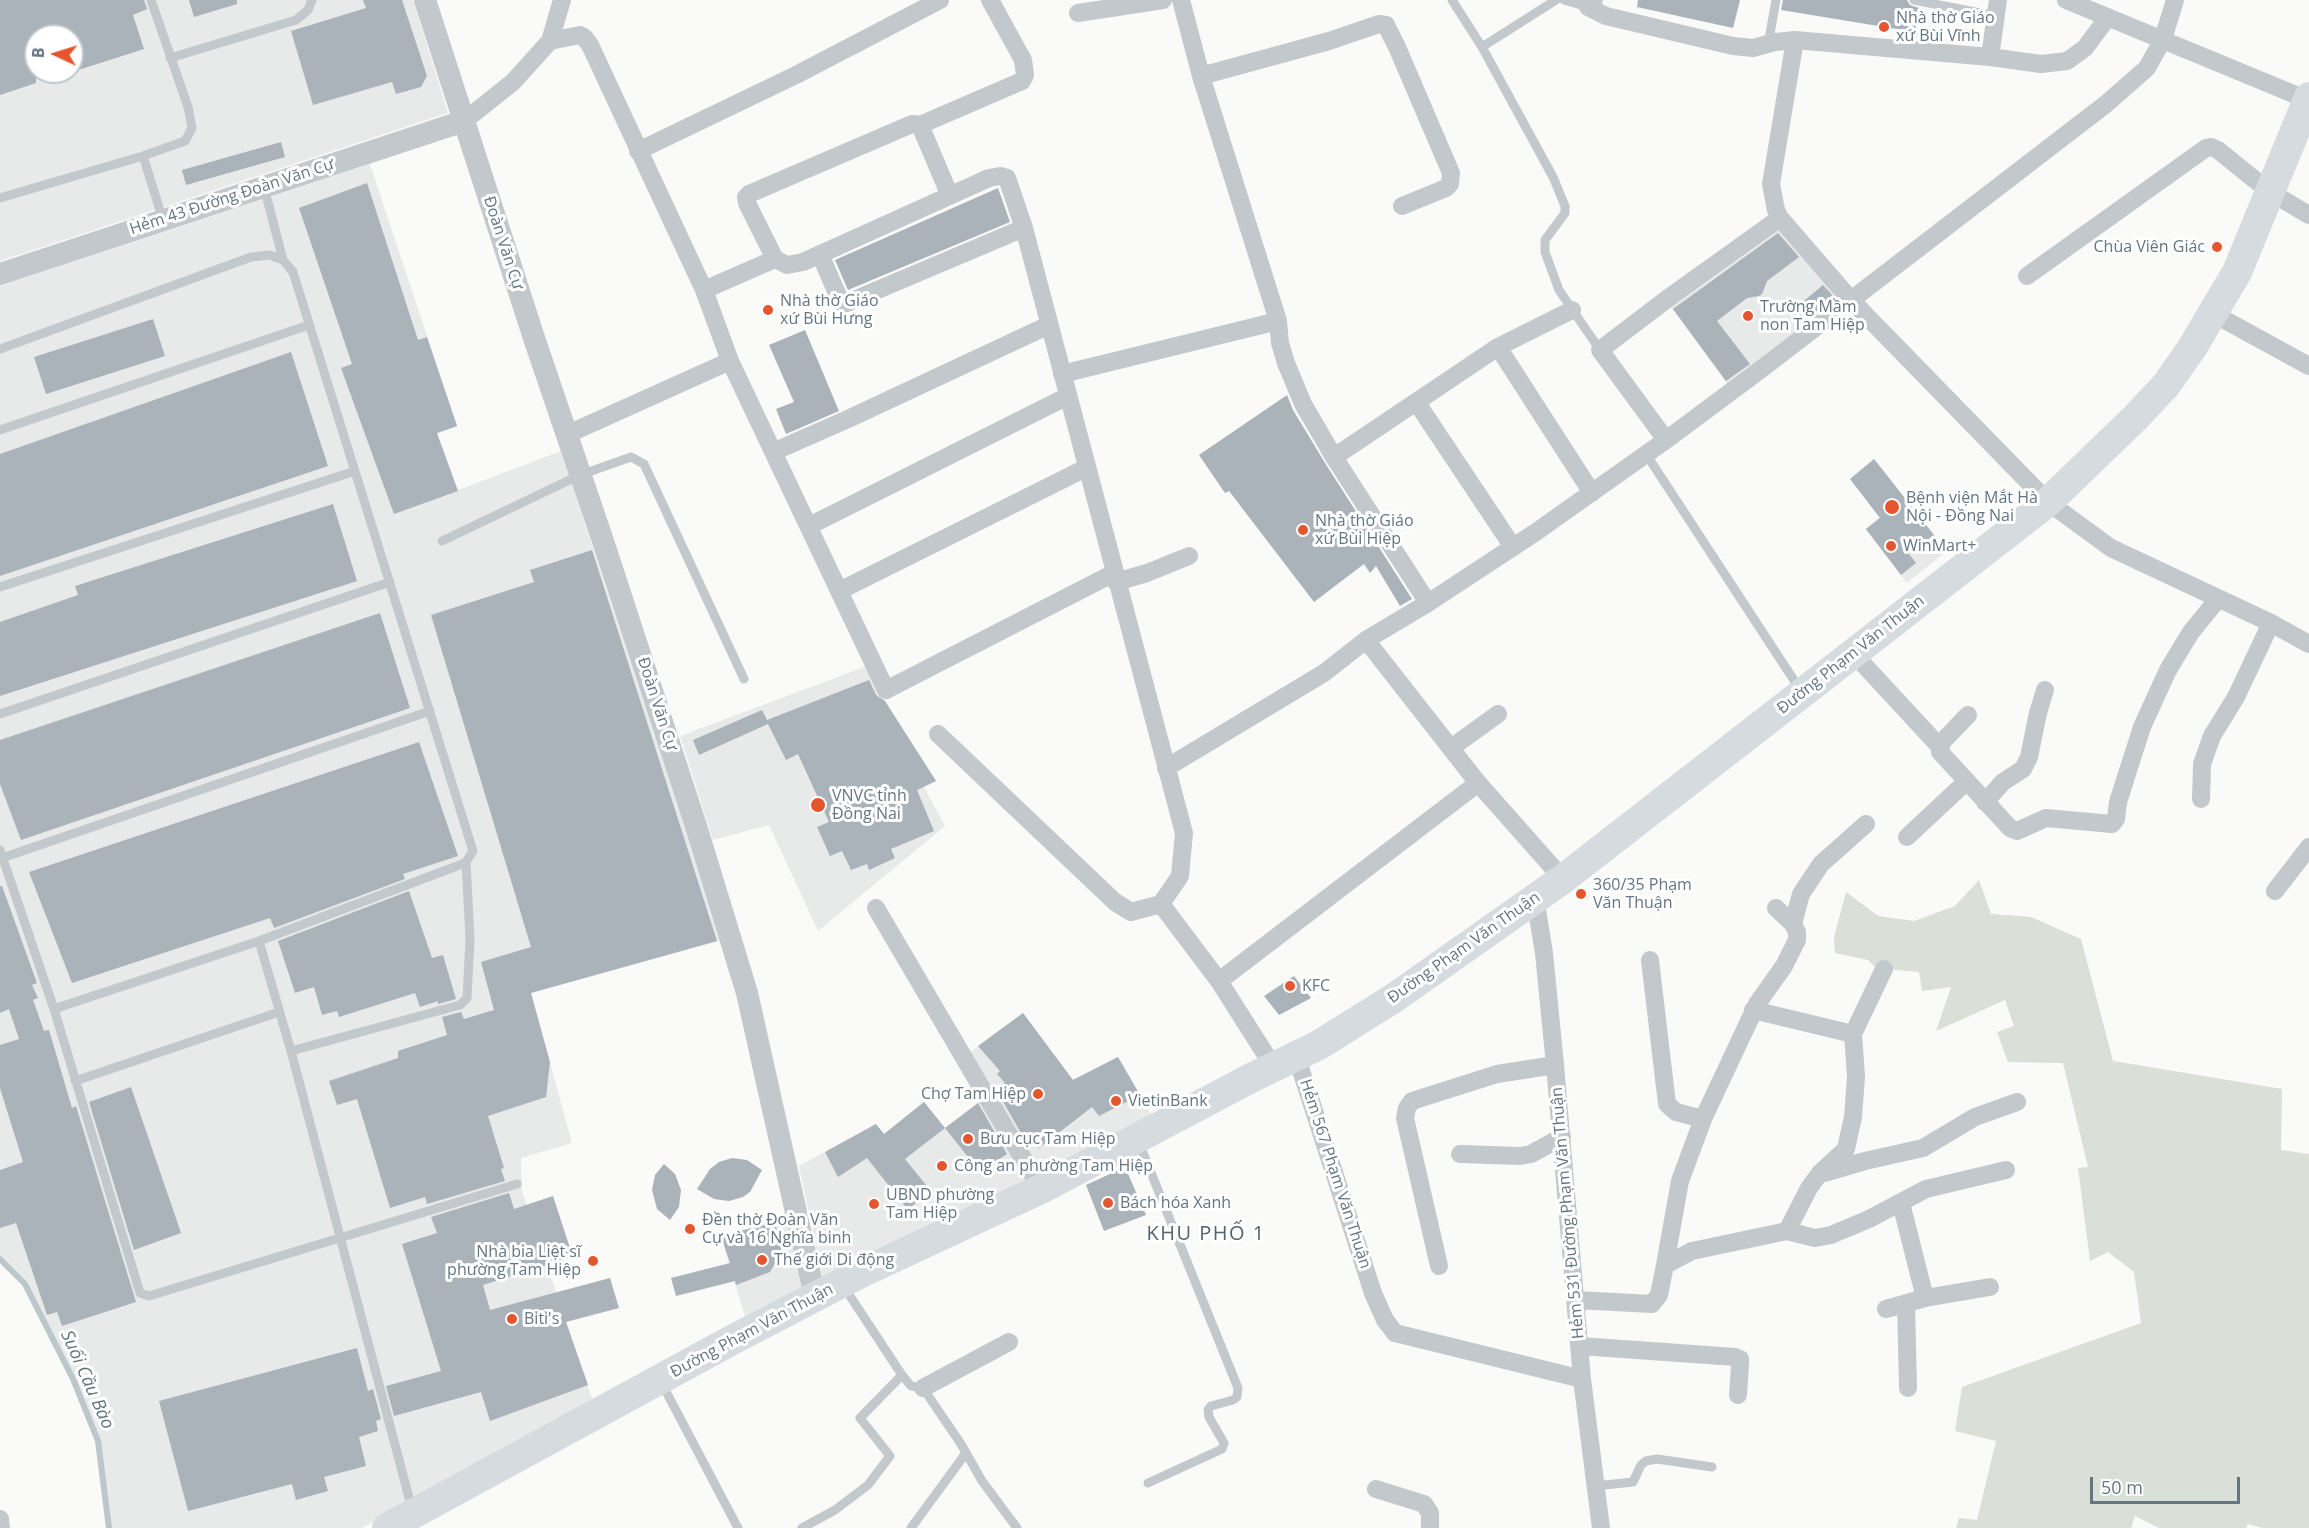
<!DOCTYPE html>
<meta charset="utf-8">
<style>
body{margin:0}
#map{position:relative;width:2309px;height:1528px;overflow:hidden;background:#fafaf8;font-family:"Open Sans",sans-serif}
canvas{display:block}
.north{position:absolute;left:24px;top:24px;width:60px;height:60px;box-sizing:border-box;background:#fff;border:2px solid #c1c8cd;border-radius:50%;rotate:274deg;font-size:16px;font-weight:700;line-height:24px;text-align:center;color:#657683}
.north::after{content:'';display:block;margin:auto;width:21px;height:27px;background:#e4572e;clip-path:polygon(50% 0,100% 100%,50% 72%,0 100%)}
.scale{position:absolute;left:2090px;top:1477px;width:150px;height:27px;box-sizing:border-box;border:3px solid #657683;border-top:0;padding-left:8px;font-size:18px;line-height:21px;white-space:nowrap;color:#657683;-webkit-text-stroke:4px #fff;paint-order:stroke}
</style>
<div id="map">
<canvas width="2309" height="1528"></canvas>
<div class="north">B</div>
<div class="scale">50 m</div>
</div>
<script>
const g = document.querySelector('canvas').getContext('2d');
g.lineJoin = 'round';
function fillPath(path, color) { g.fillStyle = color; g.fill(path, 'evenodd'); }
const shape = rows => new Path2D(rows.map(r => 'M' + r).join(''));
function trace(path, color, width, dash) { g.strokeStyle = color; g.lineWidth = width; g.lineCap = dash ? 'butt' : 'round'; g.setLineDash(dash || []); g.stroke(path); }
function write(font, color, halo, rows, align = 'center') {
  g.font = font + ' "Open Sans",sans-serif'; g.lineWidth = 6; g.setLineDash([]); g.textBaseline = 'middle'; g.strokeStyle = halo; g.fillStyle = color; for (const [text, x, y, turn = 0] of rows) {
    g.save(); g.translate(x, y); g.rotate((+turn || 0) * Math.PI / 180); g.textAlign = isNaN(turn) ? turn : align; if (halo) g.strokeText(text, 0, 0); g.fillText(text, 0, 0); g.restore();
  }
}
fillPath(shape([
 [0,0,413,0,448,113,0,261],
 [36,36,72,36,72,72,36,72],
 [370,164,457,426,437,434,458,490,561,451,686,830,719,941,531,993,572,1143,521,1158,522,1191,593,1402,362,1528,109,1528,98,1441,73,1379,25,1284,0,1260,0,286],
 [1779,227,1840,299,1728,385,1670,306],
 [1874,459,1947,551,1907,583,1865,529,1880,517,1850,479],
 [867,666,880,694,936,781,924,787,945,826,818,931,769,825,713,840,680,736],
 [1023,1013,1072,1080,1118,1057,1153,1117,1041,1176,969,1053],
 [981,1101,1028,1182,823,1280,799,1166,876,1124,884,1134,924,1102,945,1128],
 [786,1219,802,1291,746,1320,721,1236]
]), '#e8e9e9');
fillPath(shape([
 [1979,880,1991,914,2031,917,2081,939,2113,1061,2282,1089,2281,1150,2309,1154,2309,1528,2262,1528,2248,1524,2246,1528,2159,1528,2135,1516,2131,1528,1956,1528,1959,1518,1977,1520,1996,1441,1955,1431,1962,1387,2141,1323,2134,1272,2108,1252,2090,1261,2078,1168,2088,1167,2063,1063,2008,1062,1997,1032,2014,1026,2005,1000,1936,1031,1951,987,1922,991,1919,972,1876,968,1868,960,1835,953,1834,937,1846,892,1878,916,1914,921,1955,906]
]), '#dadfd7');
trace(shape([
 [0,1259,25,1284,73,1379,98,1441,109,1528]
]), '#bbc7cb', 6);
fillPath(shape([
 [0,0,144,0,147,9,133,15,144,49,72,72,72,36,36,36,36,83,0,95],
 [189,0,237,0,237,4,194,17],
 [363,0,402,0,427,76,421,87,396,94,392,82,313,105,291,31,366,8],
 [1638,0,1740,0,1733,28,1637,7],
 [1783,0,1907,0,1910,5,1919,8,1915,32,1781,10],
 [281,142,285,157,186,185,182,170],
 [367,183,418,340,427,337,457,426,437,433,458,491,394,514,341,368,352,364,299,208],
 [998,188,1010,222,848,290,835,260],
 [1778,233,1799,257,1767,281,1762,294,1759,296,1747,298,1717,321,1750,364,1726,381,1673,309],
 [1823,285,1835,298,1802,323,1792,311],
 [153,319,165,356,46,394,34,357],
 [805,330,839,411,786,434,776,409,794,402,769,345],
 [291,352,328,466,0,576,0,454],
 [1287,395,1293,410,1325,463,1412,599,1400,606,1376,566,1370,573,1364,564,1314,602,1229,491,1225,493,1199,455],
 [1874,459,1934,535,1909,554,1916,563,1901,575,1866,529,1880,518,1850,479],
 [333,504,357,581,0,696,0,622,78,595,75,586],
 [592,550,717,941,531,993,550,1062,546,1097,488,1116,504,1168,501,1169,505,1181,427,1204,425,1197,390,1208,357,1099,337,1105,329,1081,398,1058,398,1051,447,1035,442,1017,461,1012,464,1019,494,1010,481,962,531,947,431,615,534,582,530,570],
 [380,613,410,708,21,840,0,784,0,740],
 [869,680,876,695,885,701,936,781,917,790,934,831,891,849,895,858,869,870,867,864,851,870,842,851,830,856,817,827,829,822,798,754,786,760,768,724,699,755,693,740,762,710,767,720],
 [419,742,458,856,403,874,405,879,274,928,270,918,72,983,29,872],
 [0,886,2,886,37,983,32,985,38,998,33,1000,44,1031,49,1030,72,1108,76,1106,136,1302,62,1326,57,1312,47,1315,16,1223,0,1228,0,1170,23,1162,0,1088,0,1045,19,1039,9,1009,0,1013],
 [409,891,432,958,443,955,456,999,438,1004,438,1001,420,1007,415,993,339,1017,337,1011,322,1015,314,987,295,993,278,941],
 [1294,976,1311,998,1279,1015,1264,996],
 [1023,1013,1073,1080,1118,1057,1140,1095,1099,1116,1092,1107,1039,1148,1032,1139,1026,1142,996,1089,1005,1083,997,1074,1000,1071,978,1046],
 [131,1087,181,1233,134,1250,89,1102],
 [924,1102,945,1128,905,1159,930,1190,908,1210,867,1158,838,1177,825,1152,876,1124,884,1134],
 [978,1103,1007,1154,980,1172,945,1128],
 [732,1158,747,1160,762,1170,750,1192,743,1197,729,1201,714,1199,697,1189,710,1169,719,1162],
 [664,1164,675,1174,681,1190,679,1207,670,1220,657,1209,652,1190,655,1175],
 [1125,1167,1146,1215,1104,1231,1086,1185],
 [509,1193,514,1209,553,1196,573,1257,483,1285,490,1310,610,1278,619,1308,566,1322,588,1385,490,1421,481,1392,394,1416,386,1386,441,1371,402,1244,437,1233,431,1217],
 [775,1222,781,1248,780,1255,770,1272,736,1285,735,1281,676,1296,671,1278,730,1263,721,1236],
 [357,1348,368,1391,373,1389,381,1419,376,1421,378,1431,359,1437,366,1466,324,1477,328,1491,296,1500,292,1484,188,1511,159,1401]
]), '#aab3b9');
trace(shape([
 [1452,0,1482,47],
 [1556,0,1482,47,1553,177,1565,206,1565,213,1545,240,1545,252,1559,290,1600,350],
 [1564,0,1588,7],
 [1914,0,1996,16],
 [1768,45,1776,0],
 [170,58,296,20,308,10,312,0],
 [143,156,185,141,192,128,188,107,151,0],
 [264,187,283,260],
 [0,198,143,156,163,220],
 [0,349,251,257,270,255,283,260,293,272,473,851,466,862,457,866,259,941,54,1009,0,850],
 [0,430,309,325],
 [1646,454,1801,691],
 [442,541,580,475,631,457,644,464,744,679],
 [0,587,355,471],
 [0,714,390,582],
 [2,858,430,711],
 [259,941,291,1051,412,1509],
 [54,1009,140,1293,149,1296,517,1184],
 [291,1051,460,1005,467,998,470,939,466,862],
 [75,1081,279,1012],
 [1139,1143,1238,1388,1237,1397,1233,1400,1211,1406,1208,1410,1209,1417,1224,1443,1222,1449,1148,1483],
 [844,1287,902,1375,911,1386,923,1388,961,1444,982,1481,1017,1528],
 [661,1382,738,1528],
 [1595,1486,1633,1482,1641,1465,1646,1461,1657,1459,1712,1467],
 [802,1528,835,1510,868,1485,890,1456,860,1418,902,1375],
 [911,1528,966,1453]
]), '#c3c8cc', 9);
trace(shape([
 [1181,0,1201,76,1278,321,1280,343,1286,363,1303,404,1334,457,1428,603],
 [1594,0,1588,7,1606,16,1733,46,1753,48,1775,42,1795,40,1990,57,2041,64,2067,61,2085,48,2108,17],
 [2066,0,2308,100],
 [1078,13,1163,0],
 [1795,40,1771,184,1776,210,1780,218,1850,299,2048,502,2111,548,2271,623,2309,644],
 [550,41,580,35,584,37,590,45,704,290,730,361,886,690,1114,573],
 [1990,57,1998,0],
 [1201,76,1329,41,1379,24,1386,25,1397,47,1451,173,1450,184,1446,188,1402,206],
 [464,121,513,82,550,41,562,0],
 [920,125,1022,81,1025,75,1023,60,990,0],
 [638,151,796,75,940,0],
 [820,254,842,305,1024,228],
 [775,259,747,203,746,197,749,194,912,124,920,125,950,196],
 [2027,276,2206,148,2211,147,2218,150,2270,192,2309,215],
 [704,290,775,259,787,265,803,262,989,178,1000,176,1007,178,1024,228,1184,833,1180,876,1161,904],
 [2214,314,2309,366],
 [1498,347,1592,493],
 [1062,374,1278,321],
 [1417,403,1513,547],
 [568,434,730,361],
 [1666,440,1600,350,1671,296,1780,218],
 [773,452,848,419,1049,325],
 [1334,457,1498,347,1572,310],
 [809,526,1068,396],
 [1116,582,1147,573,1189,556],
 [839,591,1086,468],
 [1366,640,1478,783,1563,879],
 [1853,653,1940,747],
 [1968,715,1942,742,1940,752,2010,828,2017,831,2046,818,2112,824,2116,819,2118,802,2142,727,2168,670,2191,632,2218,599],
 [938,734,1115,902,1131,912,1161,904,1219,981,1273,1066],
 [1451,748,1498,714],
 [1166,768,1324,673,1366,640,1428,603,1536,532,1666,440,1764,367,2106,104,2147,68,2163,39,2175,0],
 [2201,799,2202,764,2212,736,2236,697,2271,623],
 [1985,802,2003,782,2023,769,2029,757,2038,713,2045,690],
 [1907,837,1967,781],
 [2275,891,2309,847],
 [1535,898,1544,953,1555,1065,1582,1379,1601,1528],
 [876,908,1041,1189],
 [1793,924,1801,894,1821,864,1866,824],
 [1650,960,1667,1104,1676,1112,1703,1119],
 [1219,981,1478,783],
 [1753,1010,1853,1034],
 [1296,1055,1373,1293,1385,1320,1395,1333,1582,1379],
 [1460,1154,1520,1156,1531,1154,1562,1137],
 [1824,1173,1865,1161,1923,1148,1975,1117,2017,1102],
 [1787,1231,1809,1188,1820,1173,1846,1149,1853,1117,1856,1077,1853,1034,1884,969],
 [1665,1265,1680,1181,1703,1119,1757,1004,1784,966,1797,940,1797,932,1793,924,1776,908],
 [1439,1266,1405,1118,1407,1108,1412,1101,1497,1074,1555,1065],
 [1925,1298,1990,1287],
 [1576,1300,1652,1304,1659,1295,1665,1265,1692,1251,1787,1231,1815,1238,1831,1235,1869,1219,1926,1189,2006,1170],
 [1906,1303,1908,1388],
 [1886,1309,1925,1298,1901,1203],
 [1580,1346,1735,1357,1740,1359,1740,1365,1738,1395],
 [923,1388,1009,1342],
 [1376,1489,1424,1504,1430,1513,1430,1528],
 [0,1519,1,1528]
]), '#c3c8cc', 18);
trace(shape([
 [425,0,534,338,603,541,696,826,747,993,815,1297],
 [0,274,464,121]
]), '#c3c8cc', 22);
trace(shape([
 [387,1528,732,1340,861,1273,1041,1189,1253,1077,1319,1045,1394,998,1563,879,2048,502,2135,418,2166,385,2192,348,2237,272,2309,97]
]), '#d6dbdf', 30);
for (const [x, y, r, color] of [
 [1884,27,6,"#e4572e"],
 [2217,247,6,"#e4572e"],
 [768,310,6,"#e4572e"],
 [1748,316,6,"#e4572e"],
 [1892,507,8,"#e4572e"],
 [1303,530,6,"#e4572e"],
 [1891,546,6,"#e4572e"],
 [818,805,8,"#e4572e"],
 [1581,894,6,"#e4572e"],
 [1290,986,6,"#e4572e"],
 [1038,1094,6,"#e4572e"],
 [1116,1101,6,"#e4572e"],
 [968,1139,6,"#e4572e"],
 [942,1166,6,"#e4572e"],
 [1108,1203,6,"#e4572e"],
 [874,1204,6,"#e4572e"],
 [690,1229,6,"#e4572e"],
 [762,1260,6,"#e4572e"],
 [593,1261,6,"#e4572e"],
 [512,1319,6,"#e4572e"]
]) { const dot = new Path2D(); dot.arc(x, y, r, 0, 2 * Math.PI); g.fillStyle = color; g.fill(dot); trace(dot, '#fff', 2); }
write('16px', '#657683', '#fff', [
 ["Nhà thờ Giáo",1896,18],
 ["xứ Bùi Vĩnh",1896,36],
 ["Chùa Viên Giác",2205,247,"right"],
 ["Nhà thờ Giáo",780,301],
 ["xứ Bùi Hưng",780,319],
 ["Trường Mầm",1760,307],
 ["non Tam Hiệp",1760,325],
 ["Bệnh viện Mắt Hà",1906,498],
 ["Nội - Đồng Nai",1906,516],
 ["Nhà thờ Giáo",1315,521],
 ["xứ Bùi Hiệp",1315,539],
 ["WinMart+",1903,546],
 ["VNVC tỉnh",832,796],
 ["Đồng Nai",832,814],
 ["360/35 Phạm",1593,885],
 ["Văn Thuận",1593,903],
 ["KFC",1302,986],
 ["Chợ Tam Hiệp",1026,1094,"right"],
 ["VietinBank",1128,1101],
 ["Bưu cục Tam Hiệp",980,1139],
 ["Công an phường Tam Hiệp",954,1166],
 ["UBND phường",886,1195],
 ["Tam Hiệp",886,1213],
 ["Bách hóa Xanh",1120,1203],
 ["Đền thờ Đoàn Văn",702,1220],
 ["Cự và 16 Nghĩa binh",702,1238],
 ["Nhà bia Liệt sĩ",581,1252,"right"],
 ["phường Tam Hiệp",581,1270,"right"],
 ["Thế giới Di động",774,1260],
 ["Biti's",524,1319]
], 'left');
write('16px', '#657683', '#fff', [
 ["Hẻm 43 Đường Đoàn Văn Cự",232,197,-18],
 ["Đoàn Văn Cự",503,243,72],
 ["Đường Phạm Văn Thuận",1851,655,-38],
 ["Đoàn Văn Cự",657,704,72],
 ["Đường Phạm Văn Thuận",1464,948,-35],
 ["Hẻm 567 Phạm Văn Thuận",1335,1174,72],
 ["Hẻm 531 Đường Phạm Văn Thuận",1568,1213,-95],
 ["Đường Phạm Văn Thuận",752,1331,-28]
]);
write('italic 18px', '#60757c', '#fff', [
 ["Suối Cầu Bào",87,1380,66]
]);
g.letterSpacing = '1.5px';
write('20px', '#57646e', '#fff', [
 ["KHU PHỐ 1",1206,1234]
]);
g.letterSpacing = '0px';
</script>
